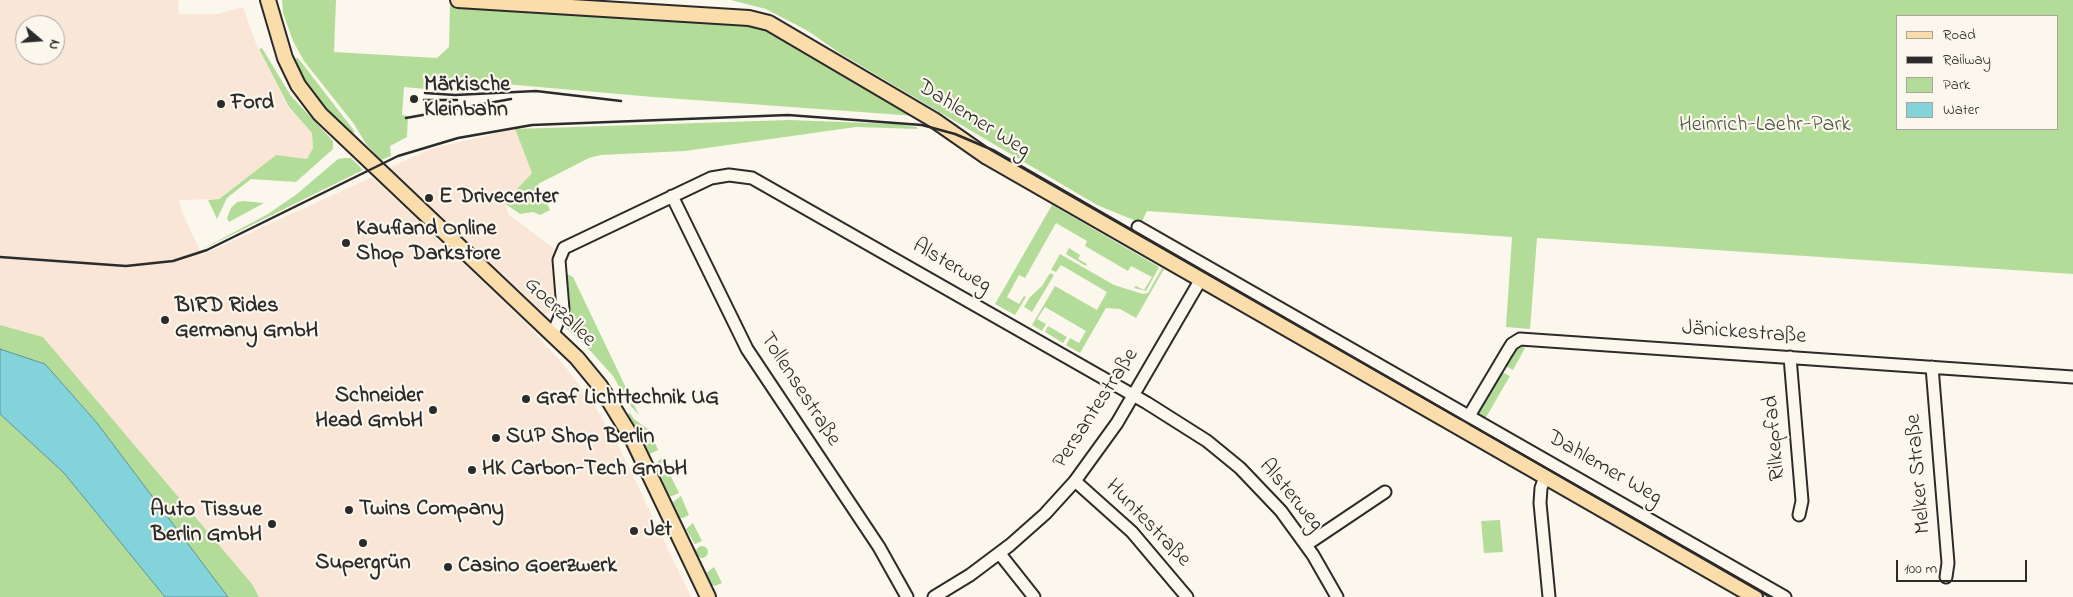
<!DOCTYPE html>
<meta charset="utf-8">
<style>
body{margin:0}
#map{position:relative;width:2073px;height:597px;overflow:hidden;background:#fbf7ec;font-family:"Indie Flower",sans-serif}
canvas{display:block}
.legend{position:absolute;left:1896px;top:15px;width:162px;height:115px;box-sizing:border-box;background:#fbf7ec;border:1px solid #a8a59f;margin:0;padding:6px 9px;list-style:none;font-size:15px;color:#2b2b2b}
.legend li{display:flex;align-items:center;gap:10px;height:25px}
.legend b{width:25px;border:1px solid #a8a59f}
.north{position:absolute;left:15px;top:15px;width:50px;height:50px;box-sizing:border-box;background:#fbf7ec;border:1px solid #a8a59f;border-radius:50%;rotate:108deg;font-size:14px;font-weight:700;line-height:20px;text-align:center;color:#2b2b2b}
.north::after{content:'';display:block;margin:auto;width:18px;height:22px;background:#2b2b2b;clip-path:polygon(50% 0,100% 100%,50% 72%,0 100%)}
.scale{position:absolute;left:1896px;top:560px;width:131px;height:22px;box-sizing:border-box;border:2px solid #2b2b2b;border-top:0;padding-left:6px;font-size:15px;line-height:18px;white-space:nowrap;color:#2b2b2b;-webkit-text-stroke:4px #fbf7ec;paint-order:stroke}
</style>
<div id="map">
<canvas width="2073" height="597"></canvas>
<ul class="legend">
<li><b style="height:6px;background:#fbddab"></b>Road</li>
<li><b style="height:6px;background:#2b2b2b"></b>Railway</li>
<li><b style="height:14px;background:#b3dc99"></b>Park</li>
<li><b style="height:14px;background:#82d4da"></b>Water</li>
</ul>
<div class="north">N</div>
<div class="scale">100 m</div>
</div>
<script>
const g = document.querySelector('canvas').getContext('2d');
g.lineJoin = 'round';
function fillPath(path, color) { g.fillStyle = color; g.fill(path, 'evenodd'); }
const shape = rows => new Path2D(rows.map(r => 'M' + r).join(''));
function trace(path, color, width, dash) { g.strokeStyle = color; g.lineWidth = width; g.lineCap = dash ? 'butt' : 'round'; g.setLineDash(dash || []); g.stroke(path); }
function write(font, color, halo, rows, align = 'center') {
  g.font = font + ' "Indie Flower",sans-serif'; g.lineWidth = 4.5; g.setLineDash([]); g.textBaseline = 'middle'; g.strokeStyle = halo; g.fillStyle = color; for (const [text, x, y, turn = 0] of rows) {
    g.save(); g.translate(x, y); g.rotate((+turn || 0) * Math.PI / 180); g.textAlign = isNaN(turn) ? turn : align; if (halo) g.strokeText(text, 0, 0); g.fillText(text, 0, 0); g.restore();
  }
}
fillPath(shape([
 [0,0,178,0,179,14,217,14,243,7,255,41,288,107,312,133,313,148,307,159,276,155,218,199,179,200,181,210,202,255,372,177,528,325,567,369,596,408,621,451,691,597,259,597,252,584,43,337,0,325],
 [25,25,55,25,55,55,25,55],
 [515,129,532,173,504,203,509,215,556,250,554,261,558,307,546,315,389,168,430,149]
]), '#f9e6d7');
fillPath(shape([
 [282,0,336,0,334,52,437,58,449,47,450,5,759,25,916,116,653,97,493,83,426,81,425,89,404,87,402,115,408,116,407,137,390,146,391,156,381,160,366,144,354,124,304,61,293,41,283,13],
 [731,0,2073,0,2073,274,1537,238,1530,329,1506,327,1512,237,1147,211,1141,223,1097,205,841,54,808,31,766,9],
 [1897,16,2057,16,2057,129,1897,129],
 [262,48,291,96,333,141,333,149,296,182,251,179,227,198,217,219,208,200,219,199,276,155,307,159,313,148,312,133,289,107,259,49],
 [298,58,349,124,355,132,348,134,325,111,306,86,292,59],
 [789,120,896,124,917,127,917,129,856,127,685,151,601,155,589,158,538,184,550,210,540,215,533,212,520,214,504,203,532,173,515,129],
 [344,158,351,158,363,170,199,251,268,214,297,194,338,159],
 [243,201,264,203,229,222,227,218,231,208,237,202],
 [1052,205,1159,267,1146,291,1134,288,1136,286,1144,290,1152,277,1131,266,1128,271,1085,246,1087,241,1056,223,1025,278,1019,275,1007,297,1019,304,1024,296,1026,297,1015,315,995,304],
 [1069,248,1080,255,1078,259,1087,264,1086,266,1066,254],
 [1060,254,1114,285,1143,294,1148,293,1162,268,1164,269,1136,318,1120,309,1106,308,1080,353,1066,345,1070,338,1079,343,1086,331,1045,307,1037,319,1046,324,1042,331,1032,325,1055,286,1097,310,1107,292,1061,265,1056,272,1051,270],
 [1050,273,1054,275,1032,312,1024,307,1030,297,1042,286],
 [567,274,573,277,639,415,629,404,613,376,585,345,566,328,570,302],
 [0,325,43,337,252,584,259,597,228,597,97,423,45,364,0,349],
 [1048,326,1067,337,1063,343,1045,332],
 [1520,345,1525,348,1513,370,1504,365,1510,354],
 [1500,371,1510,376,1485,419,1476,414],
 [630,413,634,419,648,429,639,434,628,414],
 [0,414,64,473,165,597,0,597],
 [1476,425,1514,447,1514,449,1512,452,1473,431],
 [653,438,658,450,650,454,644,443],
 [1520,452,1659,530,1659,535,1519,455],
 [662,458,679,493,672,496,670,496,655,464],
 [681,496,689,515,683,518,680,518,673,502],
 [1500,520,1503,552,1484,553,1481,521],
 [693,523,702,541,695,544,686,529],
 '696 552a6 6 0 1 1 12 0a6 6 0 1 1-12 0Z',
 [1696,551,1768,593,1767,597,1694,555],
 [714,567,722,583,715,586,712,585,706,573]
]), '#b3dc99');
const water = shape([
 [0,349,45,364,97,423,228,597,165,597,64,473,0,414,0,349]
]);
fillPath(water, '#82d4da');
trace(water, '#5f9094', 1);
const minor = shape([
 [672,196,747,349,879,547,907,597],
 [1138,227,1785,597],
 [552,336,563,309,559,260,564,248,711,178,729,175,752,178,1147,403,1207,441,1240,468,1281,511,1313,555,1337,597],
 [1790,357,1802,501,1799,515],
 [1932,367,1948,563,1946,577],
 [1466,421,1507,352,1512,344,1520,339,2073,377],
 [1545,477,1541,488,1540,503,1549,597],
 [1075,481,1132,532,1187,597],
 [1306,545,1385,492],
 [1000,554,1034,597],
 [934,597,970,575,1010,545,1045,514,1075,481,1117,423,1201,279]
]);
const major = shape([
 [268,0,285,58,298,85,320,114,577,358,600,386,632,438,708,597],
 [458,0,749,18,769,23,934,120,987,157,1755,597]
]);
trace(minor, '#2b2b2b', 15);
trace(major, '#2b2b2b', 18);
trace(minor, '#fbf7ec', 11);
trace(major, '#fbddab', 14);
trace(shape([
 [425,93,455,95,536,91,621,101],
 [424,100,457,100],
 [406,118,511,99],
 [0,257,126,266,173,261,207,250,398,156,458,138,532,125,788,115,922,125,955,134,995,151,1770,597]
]), '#2b2b2b', 2.5);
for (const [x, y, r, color] of [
 [414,99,5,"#2b2b2b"],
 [221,104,5,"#2b2b2b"],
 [429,198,5,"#2b2b2b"],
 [346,243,5,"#2b2b2b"],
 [165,320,5,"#2b2b2b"],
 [526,399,5,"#2b2b2b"],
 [433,410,5,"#2b2b2b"],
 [496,438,5,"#2b2b2b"],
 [472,470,5,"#2b2b2b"],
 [349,510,5,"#2b2b2b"],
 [272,524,5,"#2b2b2b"],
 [634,531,5,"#2b2b2b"],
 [363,543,5,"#2b2b2b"],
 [448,567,5,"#2b2b2b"]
]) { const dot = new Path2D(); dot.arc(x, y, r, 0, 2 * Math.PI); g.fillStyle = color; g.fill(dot); trace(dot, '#fbf7ec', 2); }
write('bold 22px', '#2b2b2b', '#fbf7ec', [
 ["Märkische",424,86],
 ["Kleinbahn",424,111],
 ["Ford",231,104],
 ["E Drivecenter",439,198],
 ["Kaufland Online",356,230],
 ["Shop Darkstore",356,255],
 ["BIRD Rides",175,307],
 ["Germany GmbH",175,332],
 ["Schneider",423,397,"right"],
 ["Head GmbH",423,422,"right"],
 ["Graf Lichttechnik UG",536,399],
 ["SUP Shop Berlin",506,438],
 ["HK Carbon-Tech GmbH",482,470],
 ["Twins Company",359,510],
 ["Auto Tissue",262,511,"right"],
 ["Berlin GmbH",262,536,"right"],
 ["Jet",644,531],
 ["Supergrün",363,564,"center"],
 ["Casino Goerzwerk",458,567]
], 'left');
write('22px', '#2b2b2b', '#fbf7ec', [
 ["Dahlemer Weg",973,120,32],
 ["Alsterweg",951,267,30],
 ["Goerzallee",559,313,44],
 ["Jänickestraße",1744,334,4],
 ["Tollensestraße",799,390,57],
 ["Persantestraße",1097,409,-57],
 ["Rilkepfad",1776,438,-95],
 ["Dahlemer Weg",1604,469,30],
 ["Melker Straße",1920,474,-95],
 ["Alsterweg",1290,496,50],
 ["Huntestraße",1147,524,46]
]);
write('22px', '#4d5746', '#fbf7ec', [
 ["Heinrich-Laehr-Park",1765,126]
]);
</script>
